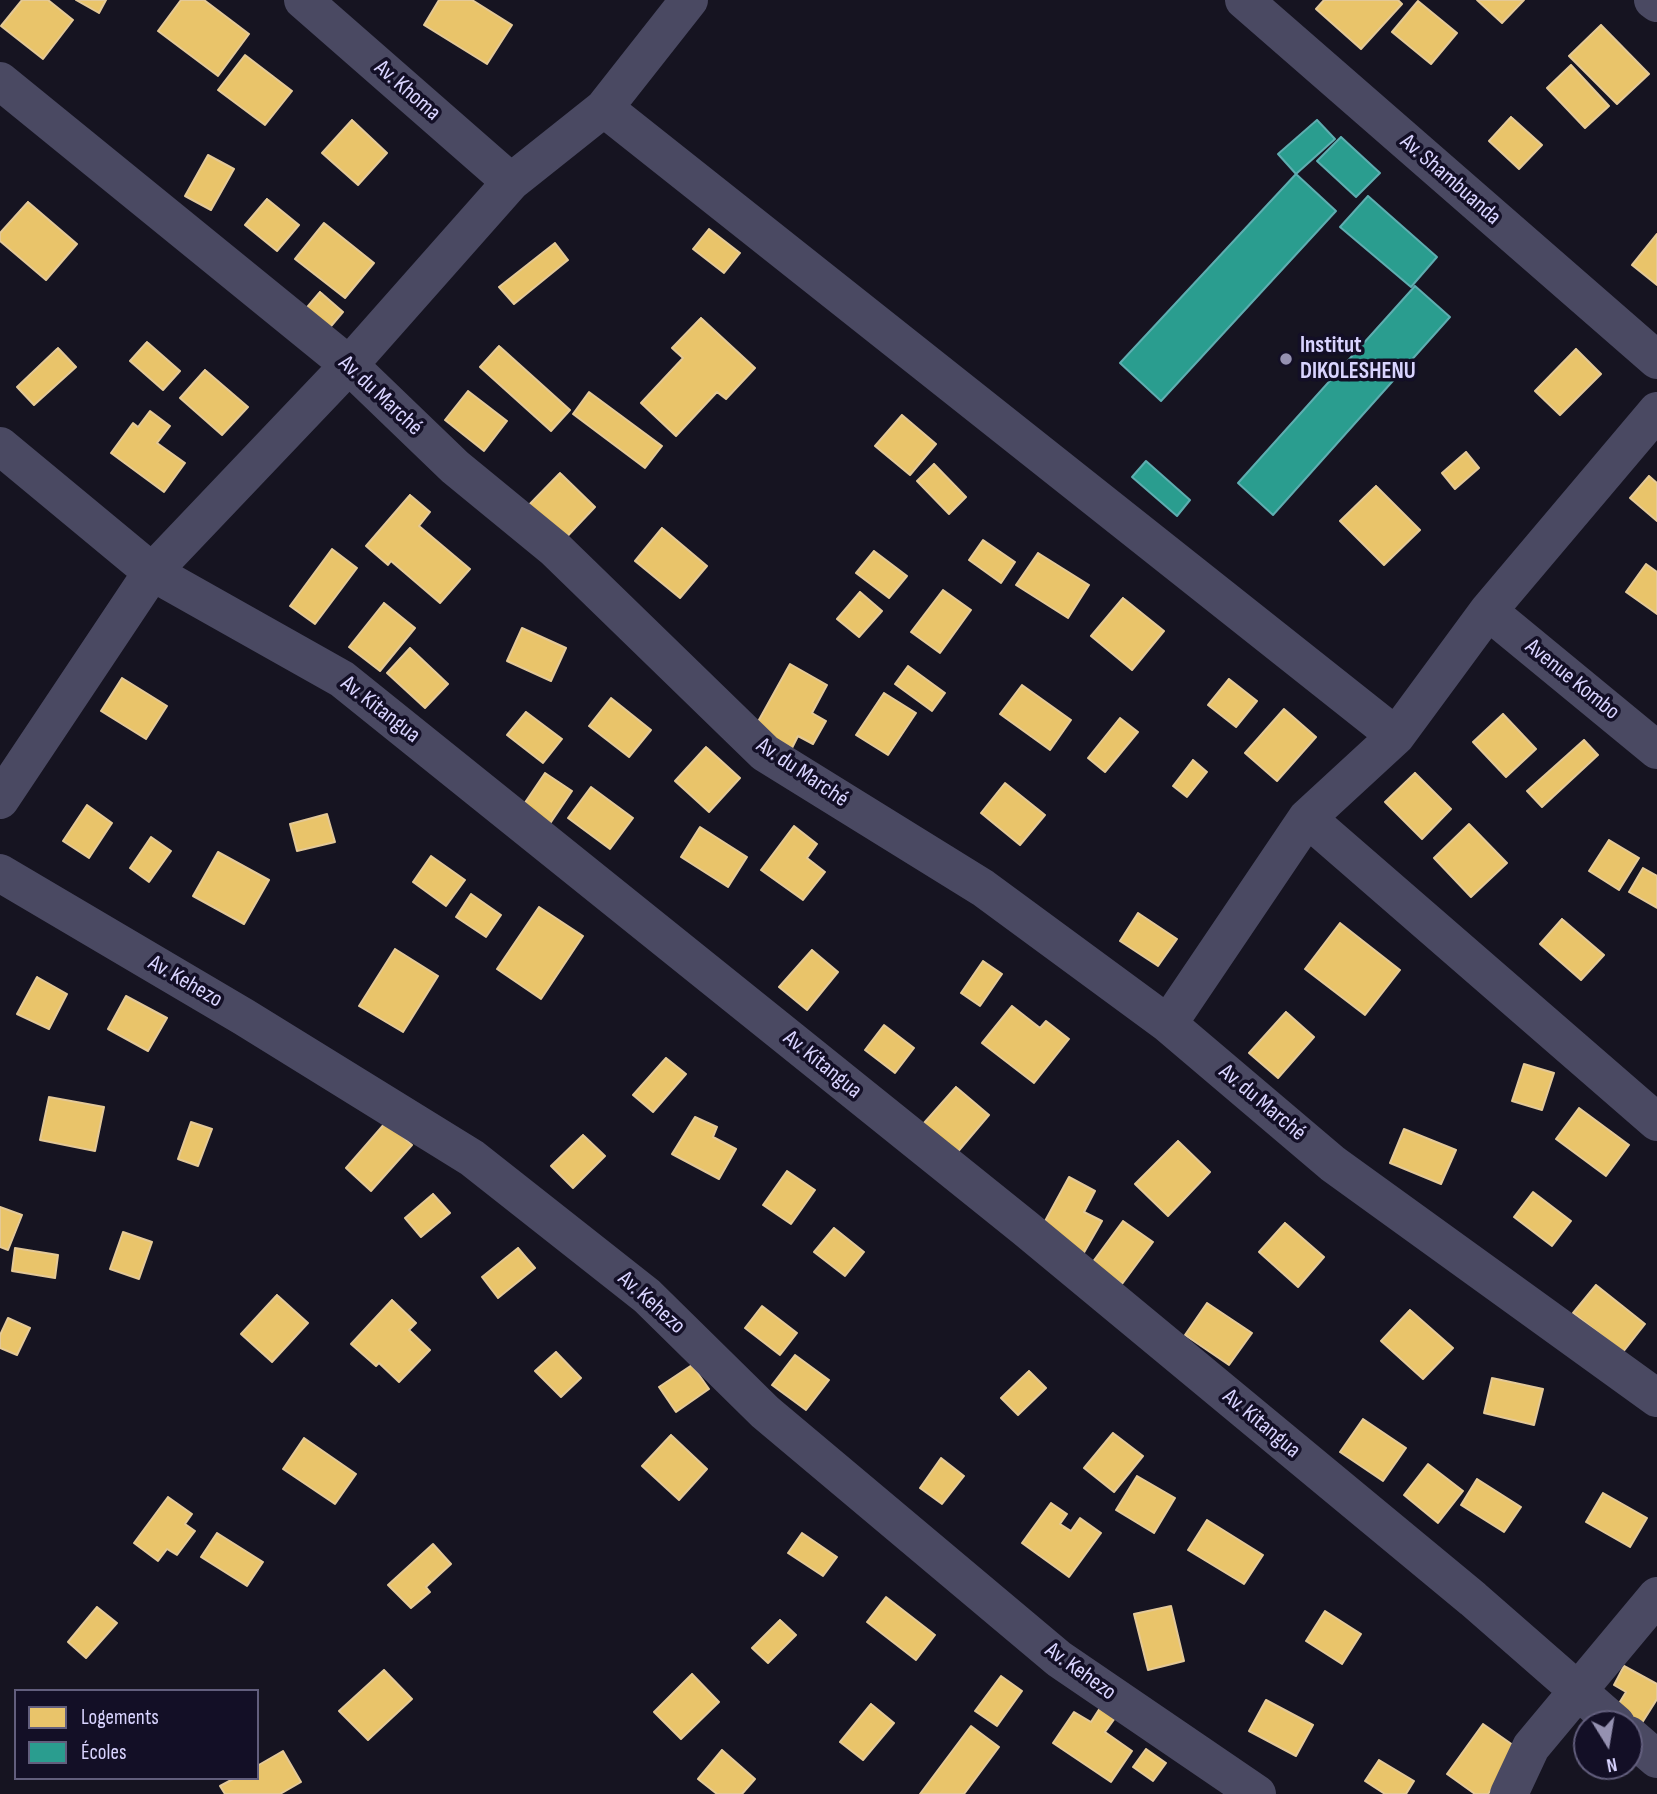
<!DOCTYPE html>
<meta charset="utf-8">
<style>
body{margin:0}
#map{position:relative;width:1657px;height:1794px;overflow:hidden;background:#161421;font-family:"Sofia Sans Condensed",sans-serif}
canvas{display:block}
.legend{position:absolute;left:14px;top:1689px;width:245px;height:91px;box-sizing:border-box;background:#130f26;border:2px solid #625e7d;margin:0;padding:9px 12px;list-style:none;font-size:21px;color:#d9d4ff}
.legend li{display:flex;align-items:center;gap:14px;height:35px}
.legend b{width:35px;border:2px solid #625e7d}
.north{position:absolute;left:1573px;top:1710px;width:70px;height:70px;box-sizing:border-box;background:#130f26;border:2px solid #625e7d;border-radius:50%;rotate:169deg;font-size:19px;font-weight:700;line-height:28px;text-align:center;color:#d9d4ff}
.north::after{content:'';display:block;margin:auto;width:24px;height:32px;background:#9591b1;clip-path:polygon(50% 0,100% 100%,50% 72%,0 100%)}
</style>
<div id="map">
<canvas width="1657" height="1794"></canvas>
<ul class="legend">
<li><b style="height:19px;background:#e9c46a"></b>Logements</li>
<li><b style="height:19px;background:#2a9d8f"></b>Écoles</li>
</ul>
<div class="north">N</div>
</div>
<script>
const g = document.querySelector('canvas').getContext('2d');
g.lineJoin = 'round';
function fillPath(path, color) { g.fillStyle = color; g.fill(path, 'evenodd'); }
const shape = rows => new Path2D(rows.map(r => 'M' + r).join(''));
function trace(path, color, width, dash) { g.strokeStyle = color; g.lineWidth = width; g.lineCap = dash ? 'butt' : 'round'; g.setLineDash(dash || []); g.stroke(path); }
function write(font, color, halo, rows, align = 'center') {
  g.font = font + ' "Sofia Sans Condensed",sans-serif'; g.lineWidth = 7; g.setLineDash([]); g.textBaseline = 'middle'; g.strokeStyle = halo; g.fillStyle = color; for (const [text, x, y, turn = 0] of rows) {
    g.save(); g.translate(x, y); g.rotate((+turn || 0) * Math.PI / 180); g.textAlign = isNaN(turn) ? turn : align; if (halo) g.strokeText(text, 0, 0); g.fillText(text, 0, 0); g.restore();
  }
}
const homes = shape([
 [22,0,48,0,73,20,43,59,1,26,22,0],
 [76,0,106,0,99,13,76,0],
 [181,0,204,0,249,34,218,76,158,31,181,0],
 [439,0,472,0,512,25,487,64,424,25,439,0],
 [1324,0,1398,0,1402,4,1361,49,1316,9,1324,0],
 [1477,0,1524,0,1502,23,1477,0],
 [1418,1,1457,33,1431,64,1392,32,1418,1],
 [1601,25,1649,74,1617,104,1569,56,1601,25],
 [245,55,292,91,265,125,218,90,245,55],
 [1571,65,1609,106,1585,128,1547,88,1571,65],
 [1511,117,1542,145,1519,169,1489,141,1511,117],
 [352,120,387,153,358,185,322,153,352,120],
 [208,155,234,169,211,210,185,196,208,155],
 [267,199,299,225,277,251,245,225,267,199],
 [28,202,77,244,46,280,0,241,0,233,28,202],
 [324,223,374,263,345,298,295,259,324,223],
 [709,229,740,253,724,273,693,249,709,229],
 [1657,234,1657,285,1632,265,1657,234],
 [555,243,568,260,514,304,499,287,555,243],
 [320,292,343,312,321,338,298,318,320,292],
 [701,318,755,368,726,399,717,392,676,436,641,403,683,358,672,348,701,318],
 [147,342,180,371,163,390,130,361,147,342],
 [499,346,570,410,551,431,480,367,499,346],
 [58,348,76,367,34,405,17,387,58,348],
 [1576,349,1601,374,1560,415,1535,391,1576,349],
 [205,370,248,407,222,435,180,398,205,370],
 [468,391,507,421,484,451,445,420,468,391],
 [589,392,662,446,645,468,573,414,589,392],
 [150,411,170,426,157,443,185,463,164,492,111,453,133,423,138,427,150,411],
 [902,415,936,444,910,475,875,446,902,415],
 [1466,452,1479,468,1455,489,1442,473,1466,452],
 [934,464,966,497,949,514,917,481,934,464],
 [560,473,595,507,560,544,524,510,560,473],
 [1649,476,1657,483,1657,521,1630,498,1649,476],
 [1376,486,1420,530,1384,565,1340,521,1376,486],
 [410,495,430,512,419,526,470,569,440,603,391,561,388,565,366,546,410,495],
 [662,528,707,566,680,598,635,561,662,528],
 [983,540,1015,562,1001,583,969,560,983,540],
 [332,549,357,568,315,624,290,606,332,549],
 [874,551,907,576,889,598,856,573,874,551],
 [1038,553,1089,585,1068,618,1016,585,1038,553],
 [1646,564,1657,572,1657,614,1626,592,1646,564],
 [943,590,971,610,940,653,911,632,943,590],
 [860,592,882,611,859,637,837,619,860,592],
 [1123,598,1164,631,1132,670,1091,636,1123,598],
 [384,603,415,628,380,671,349,647,384,603],
 [522,628,566,648,551,681,507,661,522,628],
 [410,648,448,684,425,708,387,673,410,648],
 [790,664,827,685,812,713,826,721,813,744,798,736,792,748,755,727,790,664],
 [908,666,945,693,932,711,895,684,908,666],
 [122,678,167,706,146,739,101,711,122,678],
 [1229,679,1257,701,1236,727,1208,705,1229,679],
 [1022,685,1071,720,1050,750,1000,714,1022,685],
 [884,693,916,713,888,755,856,735,884,693],
 [611,698,651,730,629,757,589,726,611,698],
 [1284,709,1316,737,1277,781,1245,753,1284,709],
 [526,712,562,739,543,763,507,735,526,712],
 [1503,714,1536,749,1506,777,1473,742,1503,714],
 [1120,718,1138,732,1105,772,1088,758,1120,718],
 [1584,740,1598,755,1542,807,1527,791,1584,740],
 [706,747,740,778,709,812,675,781,706,747],
 [1193,760,1207,772,1187,797,1173,786,1193,760],
 [545,773,572,791,547,828,520,810,545,773],
 [1415,773,1451,809,1422,839,1385,802,1415,773],
 [1005,783,1045,815,1020,845,981,813,1005,783],
 [591,787,633,818,610,849,568,818,591,787],
 [87,805,112,823,89,858,63,841,87,805],
 [327,814,335,842,297,851,290,824,327,814],
 [1469,824,1507,863,1471,897,1434,858,1469,824],
 [794,826,817,844,807,858,825,872,803,900,761,870,794,826],
 [700,827,747,857,728,887,681,857,700,827],
 [151,837,171,851,149,882,130,868,151,837],
 [1609,840,1639,858,1619,890,1589,871,1609,840],
 [218,852,269,880,244,924,193,896,218,852],
 [431,856,465,880,446,906,413,882,431,856],
 [1643,868,1657,876,1657,908,1629,892,1643,868],
 [471,894,501,915,486,937,456,917,471,894],
 [539,907,583,936,541,999,497,969,539,907],
 [1138,913,1177,939,1158,966,1120,941,1138,913],
 [1562,919,1604,955,1581,980,1540,944,1562,919],
 [1340,923,1400,970,1365,1015,1305,969,1340,923],
 [395,949,438,976,403,1032,359,1006,395,949],
 [812,950,838,972,807,1010,779,987,812,950],
 [983,961,1002,974,980,1006,961,993,983,961],
 [37,977,67,994,49,1029,17,1014,37,977],
 [126,996,167,1018,148,1051,108,1029,126,996],
 [1012,1006,1040,1028,1046,1021,1069,1039,1034,1083,982,1043,1012,1006],
 [1286,1012,1314,1037,1278,1078,1249,1053,1286,1012],
 [884,1025,914,1048,895,1073,865,1050,884,1025],
 [666,1058,686,1074,653,1112,633,1095,666,1058],
 [1524,1064,1554,1073,1542,1110,1512,1101,1524,1064],
 [956,1087,989,1115,950,1161,916,1132,956,1087],
 [49,1097,104,1107,95,1151,40,1140,49,1097],
 [1579,1108,1629,1145,1606,1176,1556,1139,1579,1108],
 [695,1117,717,1127,713,1137,736,1149,719,1179,672,1154,695,1117],
 [191,1122,212,1129,198,1166,178,1159,191,1122],
 [386,1122,412,1145,371,1191,346,1168,386,1122],
 [1404,1129,1456,1150,1441,1184,1390,1163,1404,1129],
 [583,1135,605,1156,573,1188,551,1166,583,1135],
 [1178,1141,1210,1172,1168,1216,1135,1184,1178,1141],
 [787,1171,815,1190,791,1224,763,1205,787,1171],
 [1069,1177,1095,1191,1084,1212,1102,1221,1082,1256,1038,1234,1069,1177],
 [1533,1192,1571,1221,1552,1246,1514,1217,1533,1192],
 [433,1194,450,1213,421,1237,405,1218,433,1194],
 [0,1207,22,1215,8,1250,0,1247,0,1207],
 [1123,1221,1153,1242,1122,1284,1092,1263,1123,1221],
 [1285,1223,1324,1257,1298,1287,1259,1252,1285,1223],
 [834,1228,864,1252,845,1276,814,1252,834,1228],
 [123,1232,152,1242,139,1279,110,1269,123,1232],
 [15,1248,58,1255,55,1278,12,1271,15,1248],
 [518,1248,535,1268,498,1298,482,1277,518,1248],
 [1596,1285,1645,1324,1623,1352,1573,1313,1596,1285],
 [277,1295,308,1323,272,1362,241,1334,277,1295],
 [392,1300,416,1323,409,1330,430,1350,399,1382,379,1363,376,1366,351,1344,392,1300],
 [1207,1303,1252,1333,1229,1365,1185,1335,1207,1303],
 [762,1306,797,1333,780,1355,745,1328,762,1306],
 [1410,1310,1453,1348,1423,1379,1381,1341,1410,1310],
 [8,1318,30,1328,17,1355,0,1348,0,1335,8,1318],
 [556,1352,581,1378,561,1397,535,1371,556,1352],
 [795,1355,829,1380,806,1410,772,1385,795,1355],
 [692,1365,709,1389,676,1412,659,1387,692,1365],
 [1029,1371,1046,1388,1018,1415,1001,1398,1029,1371],
 [1492,1378,1543,1389,1534,1425,1484,1413,1492,1378],
 [1363,1419,1406,1448,1383,1481,1340,1452,1363,1419],
 [1113,1433,1143,1456,1114,1492,1084,1468,1113,1433],
 [671,1435,707,1469,679,1500,642,1466,671,1435],
 [304,1438,356,1474,335,1504,283,1469,304,1438],
 [941,1458,964,1476,942,1504,920,1488,941,1458],
 [1428,1464,1463,1491,1438,1523,1404,1495,1428,1464],
 [1137,1476,1175,1498,1154,1533,1116,1510,1137,1476],
 [1477,1479,1521,1507,1504,1532,1461,1505,1477,1479],
 [1603,1493,1647,1518,1630,1547,1586,1522,1603,1493],
 [168,1497,192,1514,185,1524,195,1531,177,1555,167,1549,158,1561,134,1543,168,1497],
 [1051,1503,1067,1514,1060,1524,1071,1531,1080,1518,1101,1533,1069,1577,1022,1543,1051,1503],
 [1207,1520,1263,1555,1244,1584,1188,1550,1207,1520],
 [217,1533,263,1562,247,1586,201,1557,217,1533],
 [802,1533,837,1557,823,1576,788,1553,802,1533],
 [433,1544,451,1564,426,1587,430,1592,411,1608,388,1585,433,1544],
 [886,1597,935,1635,916,1660,867,1622,886,1597],
 [1171,1606,1184,1661,1148,1670,1134,1614,1171,1606],
 [97,1607,117,1623,86,1658,68,1642,97,1607],
 [1325,1611,1361,1634,1342,1664,1306,1641,1325,1611],
 [780,1620,796,1635,768,1663,752,1648,780,1620],
 [1624,1666,1657,1684,1657,1699,1640,1726,1615,1710,1626,1692,1614,1685,1624,1666],
 [384,1670,412,1699,368,1740,339,1711,384,1670],
 [692,1674,719,1702,681,1739,654,1712,692,1674],
 [1001,1676,1022,1691,997,1726,975,1711,1001,1676],
 [1266,1700,1313,1725,1296,1756,1249,1731,1266,1700],
 [871,1704,894,1723,863,1760,840,1742,871,1704],
 [1100,1708,1115,1718,1105,1732,1132,1751,1111,1782,1053,1743,1074,1712,1091,1722,1100,1708],
 [1483,1724,1520,1750,1488,1794,1475,1794,1447,1774,1483,1724],
 [971,1726,999,1747,964,1794,920,1794,971,1726],
 [1146,1749,1166,1763,1153,1781,1133,1767,1146,1749],
 [722,1750,755,1779,742,1794,717,1794,698,1779,722,1750],
 [283,1751,301,1782,280,1794,225,1794,220,1786,235,1778,257,1778,257,1766,283,1751],
 [1379,1760,1414,1781,1406,1794,1385,1794,1365,1781,1379,1760]
]);
fillPath(homes, '#e9c46a');
trace(homes, '#e4c997', 2);
const schools = shape([
 [1317,120,1335,139,1296,174,1278,154,1317,120],
 [1341,137,1380,173,1356,197,1317,161,1341,137],
 [1296,174,1336,211,1161,401,1120,363,1296,174],
 [1368,196,1437,257,1411,287,1340,227,1368,196],
 [1415,286,1450,317,1273,515,1238,483,1415,286],
 [1146,461,1190,500,1177,516,1132,477,1146,461]
]);
fillPath(schools, '#2a9d8f');
trace(schools, '#5eaeb1', 2);
trace(shape([
 [303,0,511,182],
 [1244,0,1657,360],
 [1653,0,1657,3],
 [0,81,349,365,455,467,555,549,765,753,983,888,1168,1024,1333,1164,1657,1398],
 [604,108,1396,736],
 [0,446,152,572,342,679,1025,1228,1473,1599,1616,1724],
 [1488,611,1657,750],
 [0,800,152,572,349,365,511,182,604,108,689,0],
 [1307,818,1657,1122],
 [0,873,244,1017,472,1158,647,1296,765,1412,1059,1659,1257,1794],
 [1168,1024,1307,818,1396,736,1488,611,1657,411],
 [1629,1735,1657,1759],
 [1509,1794,1531,1747,1657,1596]
]), '#4a4962', 38);
for (const [x, y, r, color] of [
 [1286,359,7,"#9591b1"]
]) { const dot = new Path2D(); dot.arc(x, y, r, 0, 2 * Math.PI); g.fillStyle = color; g.fill(dot); trace(dot, '#130f26', 2.5); }
write('23px', '#d9d4ff', '#130f26', [
 ["Av. Khoma",407,91,41],
 ["Av. Shambuanda",1450,180,41],
 ["Av. du Marché",380,396,43],
 ["Avenue Kombo",1572,680,39],
 ["Av. Kitangua",380,710,38],
 ["Av. du Marché",802,773,34],
 ["Av. Kehezo",185,982,30],
 ["Av. Kitangua",822,1065,39],
 ["Av. du Marché",1262,1103,40],
 ["Av. Kehezo",651,1303,42],
 ["Av. Kitangua",1261,1424,40],
 ["Av. Kehezo",1080,1672,36]
]);
write('bold 23px', '#d9d4ff', '#130f26', [
 ["Institut",1300,346],
 ["DIKOLESHENU",1300,372]
], 'left');
</script>
